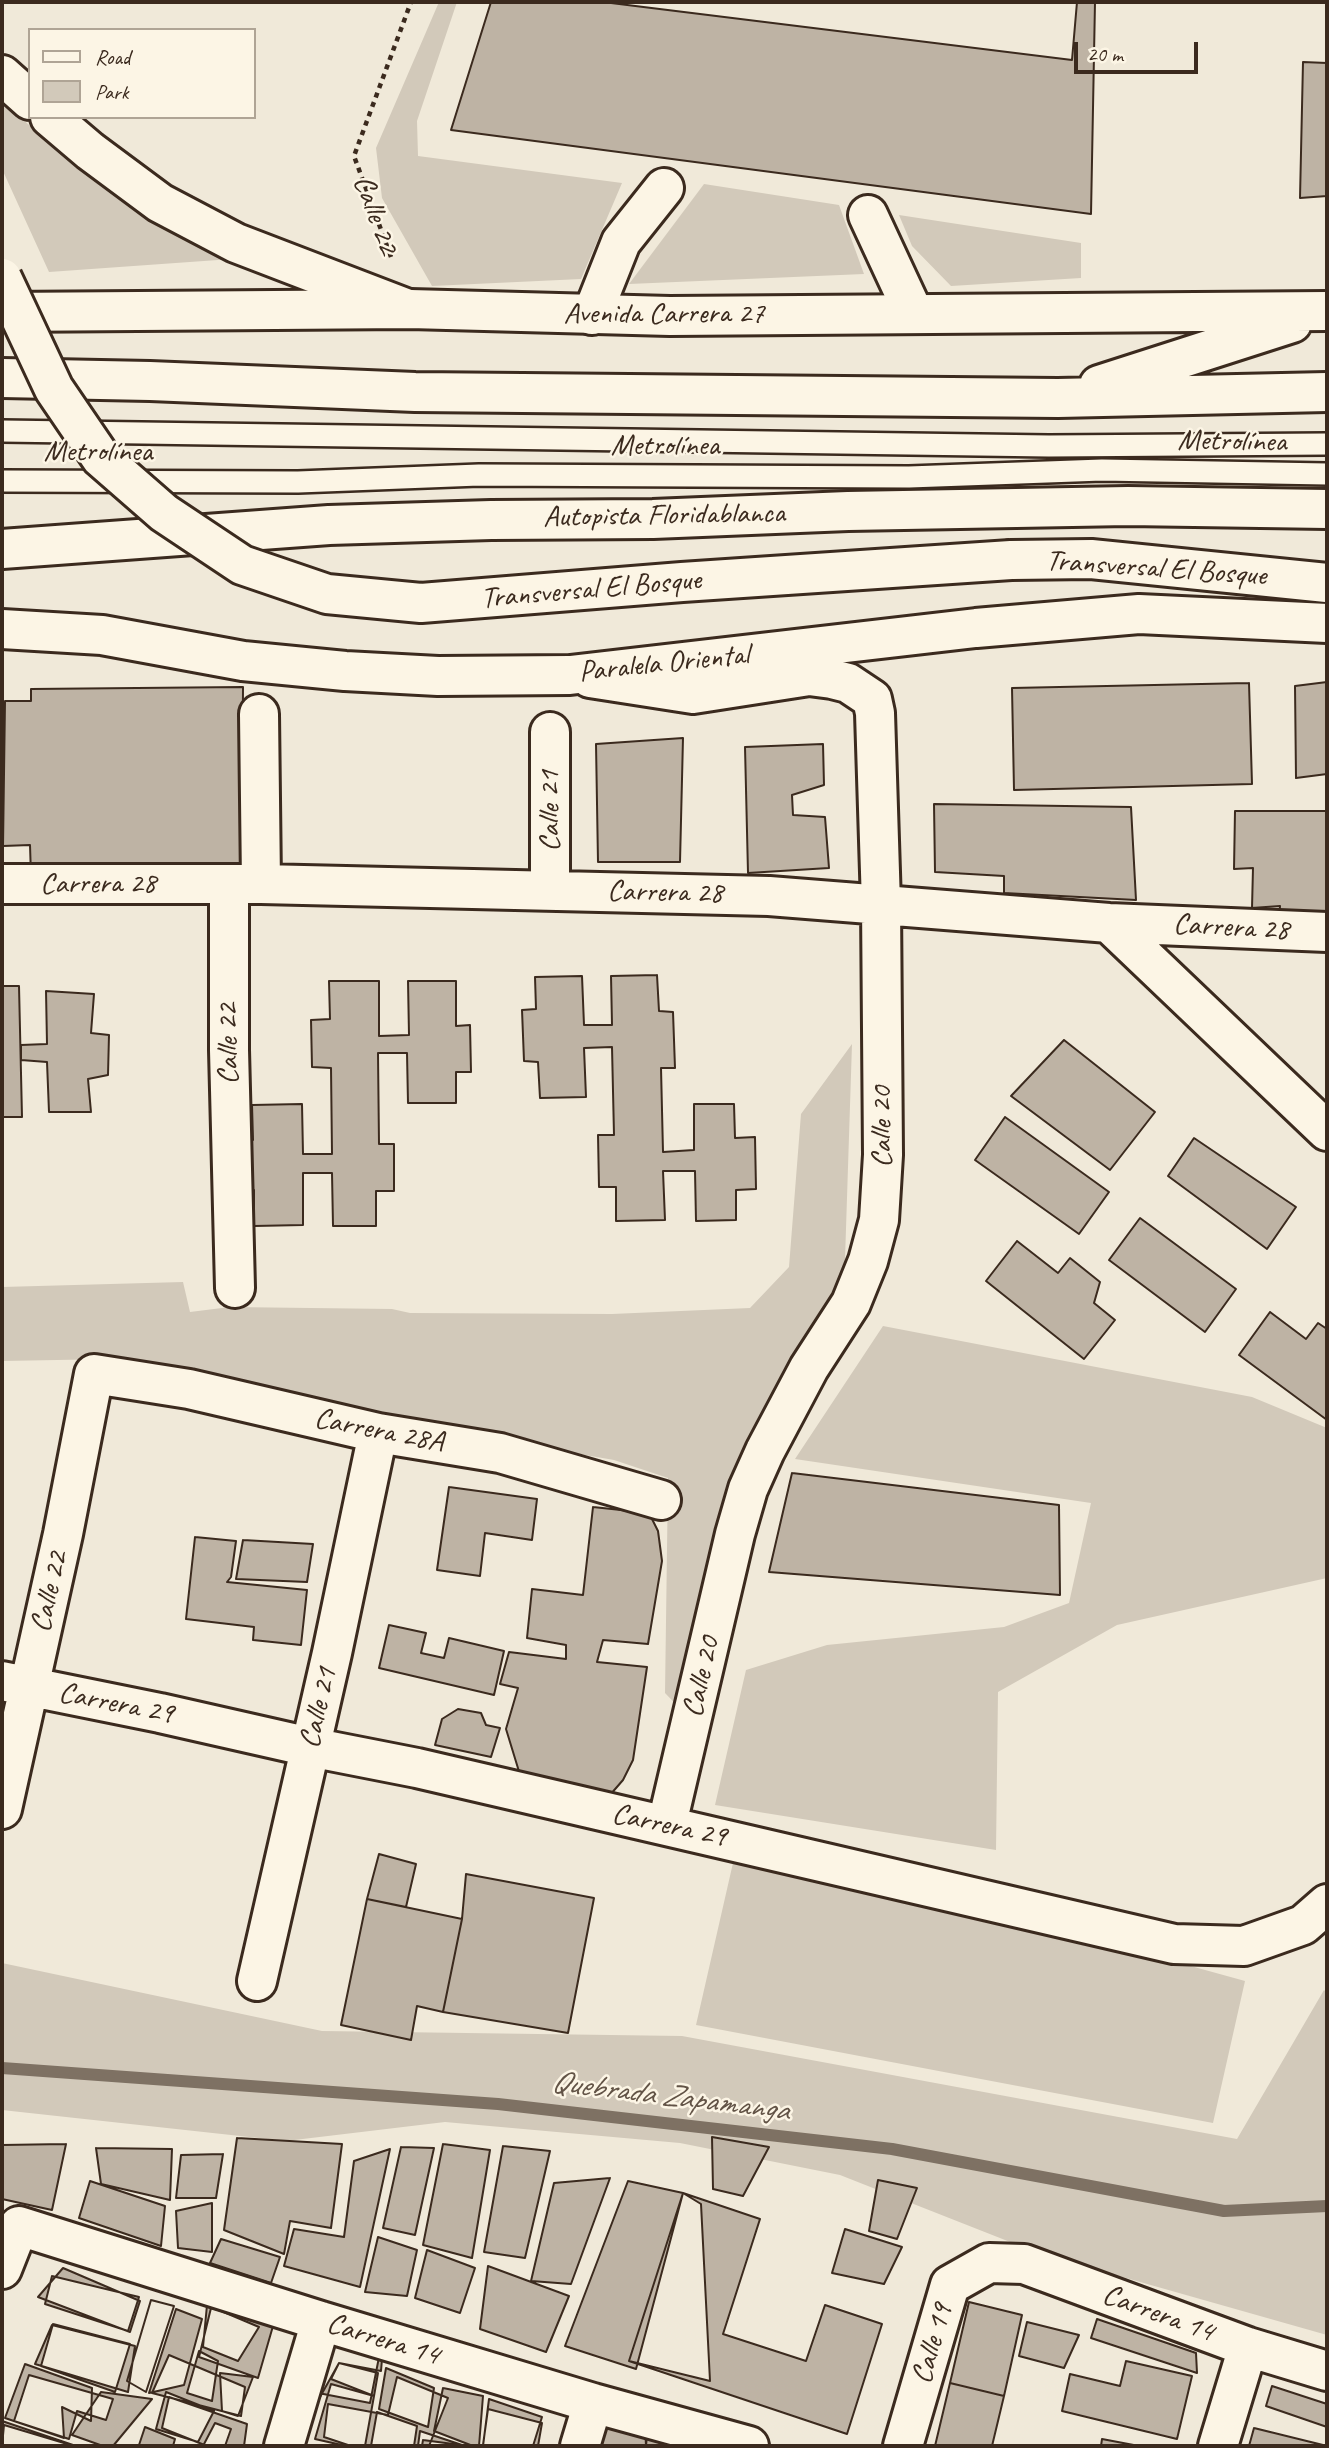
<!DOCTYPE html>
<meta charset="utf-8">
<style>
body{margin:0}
#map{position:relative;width:1329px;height:2448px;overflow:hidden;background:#f0e9d9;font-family:Caveat,sans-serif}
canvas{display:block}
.frame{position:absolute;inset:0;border:4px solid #3b2a1e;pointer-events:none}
.legend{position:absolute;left:28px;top:28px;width:228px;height:91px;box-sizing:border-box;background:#fcf5e5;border:2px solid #afa495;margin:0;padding:9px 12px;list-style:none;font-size:21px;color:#3b2a1e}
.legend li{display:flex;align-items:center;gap:14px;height:35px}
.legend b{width:35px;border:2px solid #afa495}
.scale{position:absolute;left:1074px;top:42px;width:124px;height:32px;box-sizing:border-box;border:4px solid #3b2a1e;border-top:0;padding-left:9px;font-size:21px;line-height:24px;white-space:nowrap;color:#3b2a1e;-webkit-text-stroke:5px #fcf5e5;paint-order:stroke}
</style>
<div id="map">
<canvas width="1329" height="2448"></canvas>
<div class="frame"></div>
<ul class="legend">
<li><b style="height:9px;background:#fcf5e5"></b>Road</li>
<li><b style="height:19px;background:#d2c9ba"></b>Park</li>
</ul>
<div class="scale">20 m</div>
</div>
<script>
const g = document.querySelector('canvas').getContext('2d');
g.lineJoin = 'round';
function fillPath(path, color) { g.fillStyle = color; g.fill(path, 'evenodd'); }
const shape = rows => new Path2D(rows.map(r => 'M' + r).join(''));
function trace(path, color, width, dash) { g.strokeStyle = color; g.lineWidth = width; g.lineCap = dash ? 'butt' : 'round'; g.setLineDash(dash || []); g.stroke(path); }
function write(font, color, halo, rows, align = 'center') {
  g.font = font + ' Caveat,sans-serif'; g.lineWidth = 5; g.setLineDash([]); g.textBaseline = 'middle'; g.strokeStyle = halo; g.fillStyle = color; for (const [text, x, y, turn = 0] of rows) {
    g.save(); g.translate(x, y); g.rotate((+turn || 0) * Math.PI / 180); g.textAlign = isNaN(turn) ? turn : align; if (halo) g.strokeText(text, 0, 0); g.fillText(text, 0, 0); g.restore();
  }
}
fillPath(shape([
 [439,2,457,2,417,121,418,156,622,183,581,279,432,286,382,198,376,148],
 [2,102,75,164,166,226,232,259,49,272,2,169],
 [704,184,839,205,864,274,629,284],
 [899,215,1081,243,1081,278,951,286,912,246],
 [852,1044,844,1290,741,1482,692,1721,665,1693,668,1478,614,1460,348,1414,112,1359,2,1361,2,1287,183,1282,190,1312,230,1307,392,1309,410,1313,612,1314,750,1308,789,1267,801,1114],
 [883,1326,1252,1397,1327,1428,1327,1578,1117,1625,998,1692,996,1850,715,1805,746,1670,827,1645,1004,1627,1069,1603,1091,1503,795,1459],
 [738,1841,1245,1981,1213,2123,696,2025],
 [2,1963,322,2031,682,2036,1237,2139,1324,1990,1327,1993,1327,2335,1038,2253,840,2175,680,2143,445,2122,286,2141,2,2110]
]), '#d2c9ba');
trace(shape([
 [2,2068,498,2104,892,2149,1224,2211,1327,2206]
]), '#7e7163', 12);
const building = shape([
 [491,2,1095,2,1091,214,451,130,491,2],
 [603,2,1077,2,1072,60,603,2],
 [1303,62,1327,63,1327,196,1300,198,1303,62],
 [1327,682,1327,774,1296,778,1295,686,1327,682],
 [1249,683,1252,784,1014,790,1012,688,1249,683],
 [243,687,242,875,31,876,30,845,3,846,5,701,31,701,31,689,243,687],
 [683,738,680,862,598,862,596,744,683,738],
 [823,744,824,785,792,795,793,815,825,817,829,868,748,873,745,747,823,744],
 [934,804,1131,807,1136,900,1004,893,1004,876,935,872,934,804],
 [1235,811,1327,811,1327,923,1279,923,1280,906,1252,908,1253,868,1234,869,1235,811],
 [657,975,659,1011,673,1012,675,1068,661,1068,663,1152,694,1150,694,1104,734,1104,735,1138,755,1137,756,1189,736,1190,736,1220,696,1221,695,1171,663,1171,665,1220,616,1221,616,1187,599,1187,598,1135,614,1135,612,1047,584,1048,586,1097,540,1098,538,1062,524,1061,522,1010,536,1009,535,977,582,976,584,1025,612,1025,611,976,657,975],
 [329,981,379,981,379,1036,409,1035,408,981,456,981,456,1026,470,1025,471,1072,456,1072,456,1103,408,1103,407,1053,378,1053,379,1144,394,1144,394,1191,376,1191,376,1226,333,1226,332,1173,303,1173,303,1225,254,1226,254,1190,237,1190,237,1140,253,1140,252,1105,302,1104,303,1154,332,1154,331,1068,312,1067,311,1020,330,1019,329,981],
 [2,986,19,986,22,1117,2,1117,2,986],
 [46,991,94,994,91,1033,109,1035,108,1075,88,1079,91,1112,49,1112,47,1062,21,1060,21,1045,47,1044,46,991],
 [1064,1040,1155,1112,1110,1170,1011,1096,1064,1040],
 [1005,1117,1109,1192,1079,1234,975,1160,1005,1117],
 [1194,1138,1296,1207,1267,1249,1168,1176,1194,1138],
 [1140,1218,1236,1289,1205,1332,1109,1260,1140,1218],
 [1017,1241,1058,1273,1070,1258,1100,1282,1094,1303,1115,1320,1084,1359,986,1281,1017,1241],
 [1270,1312,1306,1339,1318,1323,1327,1329,1327,1420,1239,1355,1270,1312],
 [792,1473,1059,1505,1060,1595,769,1572,792,1473],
 [449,1487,537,1499,532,1540,485,1533,480,1576,437,1570,449,1487],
 [593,1507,649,1513,658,1531,662,1561,648,1644,603,1640,597,1662,647,1667,633,1760,623,1780,610,1795,521,1778,506,1729,518,1688,500,1684,509,1652,566,1659,566,1645,527,1638,532,1589,583,1595,593,1507],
 [195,1537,236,1541,231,1577,227,1582,307,1590,301,1645,253,1640,254,1627,186,1619,195,1537],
 [243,1540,313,1544,307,1582,236,1579,243,1540],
 [389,1625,426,1633,421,1653,444,1658,449,1638,504,1651,494,1695,379,1668,389,1625],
 [458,1709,481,1713,486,1725,500,1728,491,1757,435,1745,442,1719,458,1709],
 [379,1854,416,1864,406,1907,367,1899,379,1854],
 [466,1874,594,1898,568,2033,443,2012,462,1919,466,1874],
 [367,1899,462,1919,443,2012,417,2006,411,2040,341,2025,367,1899],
 [712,2137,769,2147,743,2196,713,2189,712,2137],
 [237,2138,342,2144,331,2228,290,2221,284,2254,224,2230,237,2138],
 [66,2144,52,2210,2,2199,2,2145,66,2144],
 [443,2144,490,2150,472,2258,423,2245,443,2144],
 [503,2146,550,2151,525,2258,484,2252,503,2146],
 [401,2147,434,2148,415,2235,383,2228,401,2147],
 [96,2148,172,2149,170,2200,101,2184,96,2148],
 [390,2149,360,2287,284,2266,294,2229,344,2237,354,2161,390,2149],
 [223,2154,216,2198,176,2198,181,2155,223,2154],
 [610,2178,571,2284,531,2281,554,2183,610,2178],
 [878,2180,917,2188,897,2239,869,2231,878,2180],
 [90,2181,165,2206,161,2246,79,2218,90,2181],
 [628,2181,683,2193,636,2369,565,2346,628,2181],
 [683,2193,701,2204,710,2381,629,2361,683,2193],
 [683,2193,760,2219,723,2334,806,2361,825,2305,882,2324,847,2434,629,2361,683,2193],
 [212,2203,212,2252,178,2248,176,2211,212,2203],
 [845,2229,902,2247,884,2284,832,2273,845,2229],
 [378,2237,417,2250,407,2296,365,2292,378,2237],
 [221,2239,280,2257,271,2283,210,2263,221,2239],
 [427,2250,475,2268,460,2313,415,2298,427,2250],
 [488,2266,569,2296,546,2352,480,2329,488,2266],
 [63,2268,140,2301,130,2332,38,2297,63,2268],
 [52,2276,139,2297,128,2331,45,2304,52,2276],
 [151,2300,174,2306,146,2392,127,2381,151,2300],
 [151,2300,174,2306,146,2392,127,2381,151,2300],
 [969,2302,1022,2315,1004,2396,950,2383,969,2302],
 [207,2305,259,2327,238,2361,203,2347,207,2305],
 [211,2308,273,2326,258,2378,199,2357,211,2308],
 [176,2309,202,2319,184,2385,149,2393,176,2309],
 [1097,2319,1196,2353,1197,2373,1091,2338,1097,2319],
 [1027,2322,1079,2335,1064,2368,1019,2356,1027,2322],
 [53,2324,130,2344,115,2392,41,2366,53,2324],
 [52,2325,135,2346,128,2392,35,2364,52,2325],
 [319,2334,382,2359,381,2371,339,2363,320,2397,305,2393,319,2334],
 [324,2336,380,2352,370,2403,308,2391,324,2336],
 [199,2351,218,2361,212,2401,187,2393,199,2351],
 [169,2355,245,2387,241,2416,152,2393,169,2355],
 [1126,2361,1192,2376,1177,2439,1062,2411,1070,2374,1120,2386,1126,2361],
 [339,2363,378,2373,374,2396,331,2379,339,2363],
 [25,2364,92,2388,91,2421,62,2407,64,2438,5,2418,25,2364],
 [386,2368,434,2388,428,2427,379,2409,386,2368],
 [220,2373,253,2377,238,2416,222,2411,220,2373],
 [29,2375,113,2399,106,2420,77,2411,69,2439,14,2421,29,2375],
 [397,2377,448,2398,429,2446,351,2446,324,2437,328,2404,388,2415,397,2377],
 [950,2383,1004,2396,992,2446,935,2446,950,2383],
 [331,2384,374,2396,365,2446,346,2446,315,2439,331,2384],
 [1272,2386,1327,2404,1327,2427,1266,2406,1272,2386],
 [443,2388,483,2396,479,2446,473,2446,434,2431,443,2388],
 [101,2392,152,2399,113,2446,103,2446,72,2435,101,2392],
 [166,2392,214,2411,198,2442,156,2429,166,2392],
 [169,2397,247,2424,244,2446,207,2446,162,2428,169,2397],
 [489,2399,542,2417,533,2446,483,2446,489,2399],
 [488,2409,542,2423,538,2446,483,2445,488,2409],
 [377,2412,417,2426,414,2446,371,2446,377,2412],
 [608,2412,645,2425,646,2446,598,2446,608,2412],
 [2,2421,76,2446,2,2446,2,2421],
 [215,2423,231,2429,225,2446,203,2446,215,2423],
 [4,2425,74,2446,2,2446,4,2425],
 [648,2425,672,2427,673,2446,646,2446,648,2425],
 [145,2427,175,2439,173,2446,121,2446,139,2445,145,2427],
 [1254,2428,1327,2446,1249,2446,1254,2428],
 [420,2431,465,2446,418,2446,420,2431],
 [1102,2439,1139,2446,1101,2446,1102,2439],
 [423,2440,468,2446,422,2446,423,2440]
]);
fillPath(building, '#beb3a4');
trace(building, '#3b2a1e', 2);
const lane = shape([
 [2,431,1049,446,1327,444],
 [2,481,298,482,479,475,909,477,1102,470,1327,474]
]);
const street = shape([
 [868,215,914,314],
 [592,315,621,242,664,188],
 [590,678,693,694,809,676,832,679,848,683,872,699,875,713,881,904,883,1155,879,1220,868,1261,851,1303,809,1368,765,1451,748,1489,735,1534,667,1824],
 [259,714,261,884],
 [550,732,550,891],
 [2,884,261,884,769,896,1109,923,1327,932],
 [229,884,229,1050,235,1288],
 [1109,923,1327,1131],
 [2,1681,160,1713,310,1747,417,1768,1174,1944,1244,1946,1303,1925,1327,1904],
 [2,1809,63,1534,94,1374,189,1389,378,1433,500,1453,661,1500],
 [257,1981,332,1653,378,1433],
 [2,2269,19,2226,321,2321,593,2403,749,2446],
 [284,2446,321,2321],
 [580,2446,593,2403],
 [903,2446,950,2285,989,2263,1024,2264,1248,2347,1327,2371],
 [1218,2446,1248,2347]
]);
const primary = shape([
 [2,75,30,100],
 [50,117,90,151,160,203,236,243,408,309],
 [1011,560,1091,559,1327,583]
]);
const highway = shape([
 [2,312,410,309,670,316,1327,311],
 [2,378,150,381,415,392,1058,398,1327,392],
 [1099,385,1292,323],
 [2,549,329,525,491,520,653,519,848,511,1128,506,1327,509],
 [2,629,102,635,243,661,345,671,438,676,570,675,976,628,1139,614,1327,623]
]);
trace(lane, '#3b2a1e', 26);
trace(street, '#3b2a1e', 44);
trace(primary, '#3b2a1e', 44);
trace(highway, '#3b2a1e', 44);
trace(shape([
 [391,257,354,156,411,2]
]), '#3b2a1e', 4.5, [5, 5]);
trace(lane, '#fcf5e5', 21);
trace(street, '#fcf5e5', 38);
trace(primary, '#fcf5e5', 38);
trace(highway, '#fcf5e5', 38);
const primaryBridge = shape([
 [2,278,54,389,101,458,164,513,242,565,327,594,421,603,682,582,1011,560]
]);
trace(primaryBridge, '#3b2a1e', 44, []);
trace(primaryBridge, '#fcf5e5', 38);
write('30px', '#3b2a1e', '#fcf5e5', [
 ["Calle 22",375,215,70],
 ["Avenida Carrera 27",664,314],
 ["Metrolínea",1232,442,1],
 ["Metrolínea",665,446],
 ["Metrolínea",98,452],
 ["Autopista Floridablanca",664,516,-1],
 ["Transversal El Bosque",1156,569,4],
 ["Transversal El Bosque",591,590,-5],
 ["Paralela Oriental",664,664,-6],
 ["Calle 21",550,811,-90],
 ["Carrera 28",98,884],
 ["Carrera 28",665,893,1],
 ["Carrera 28",1231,928,3],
 ["Calle 22",229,1044,-91],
 ["Calle 20",882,1127,-90],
 ["Carrera 28A",379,1431,11],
 ["Calle 22",50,1592,-77],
 ["Calle 20",702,1677,-77],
 ["Carrera 29",116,1704,11],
 ["Calle 21",319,1708,-77],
 ["Carrera 29",669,1826,12],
 ["Carrera 14",1158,2314,20],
 ["Carrera 14",383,2340,17],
 ["Calle 19",933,2344,-74]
]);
write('italic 32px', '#625346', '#fcf5e5', [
 ["Quebrada Zapamanga",670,2097,7]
]);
</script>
